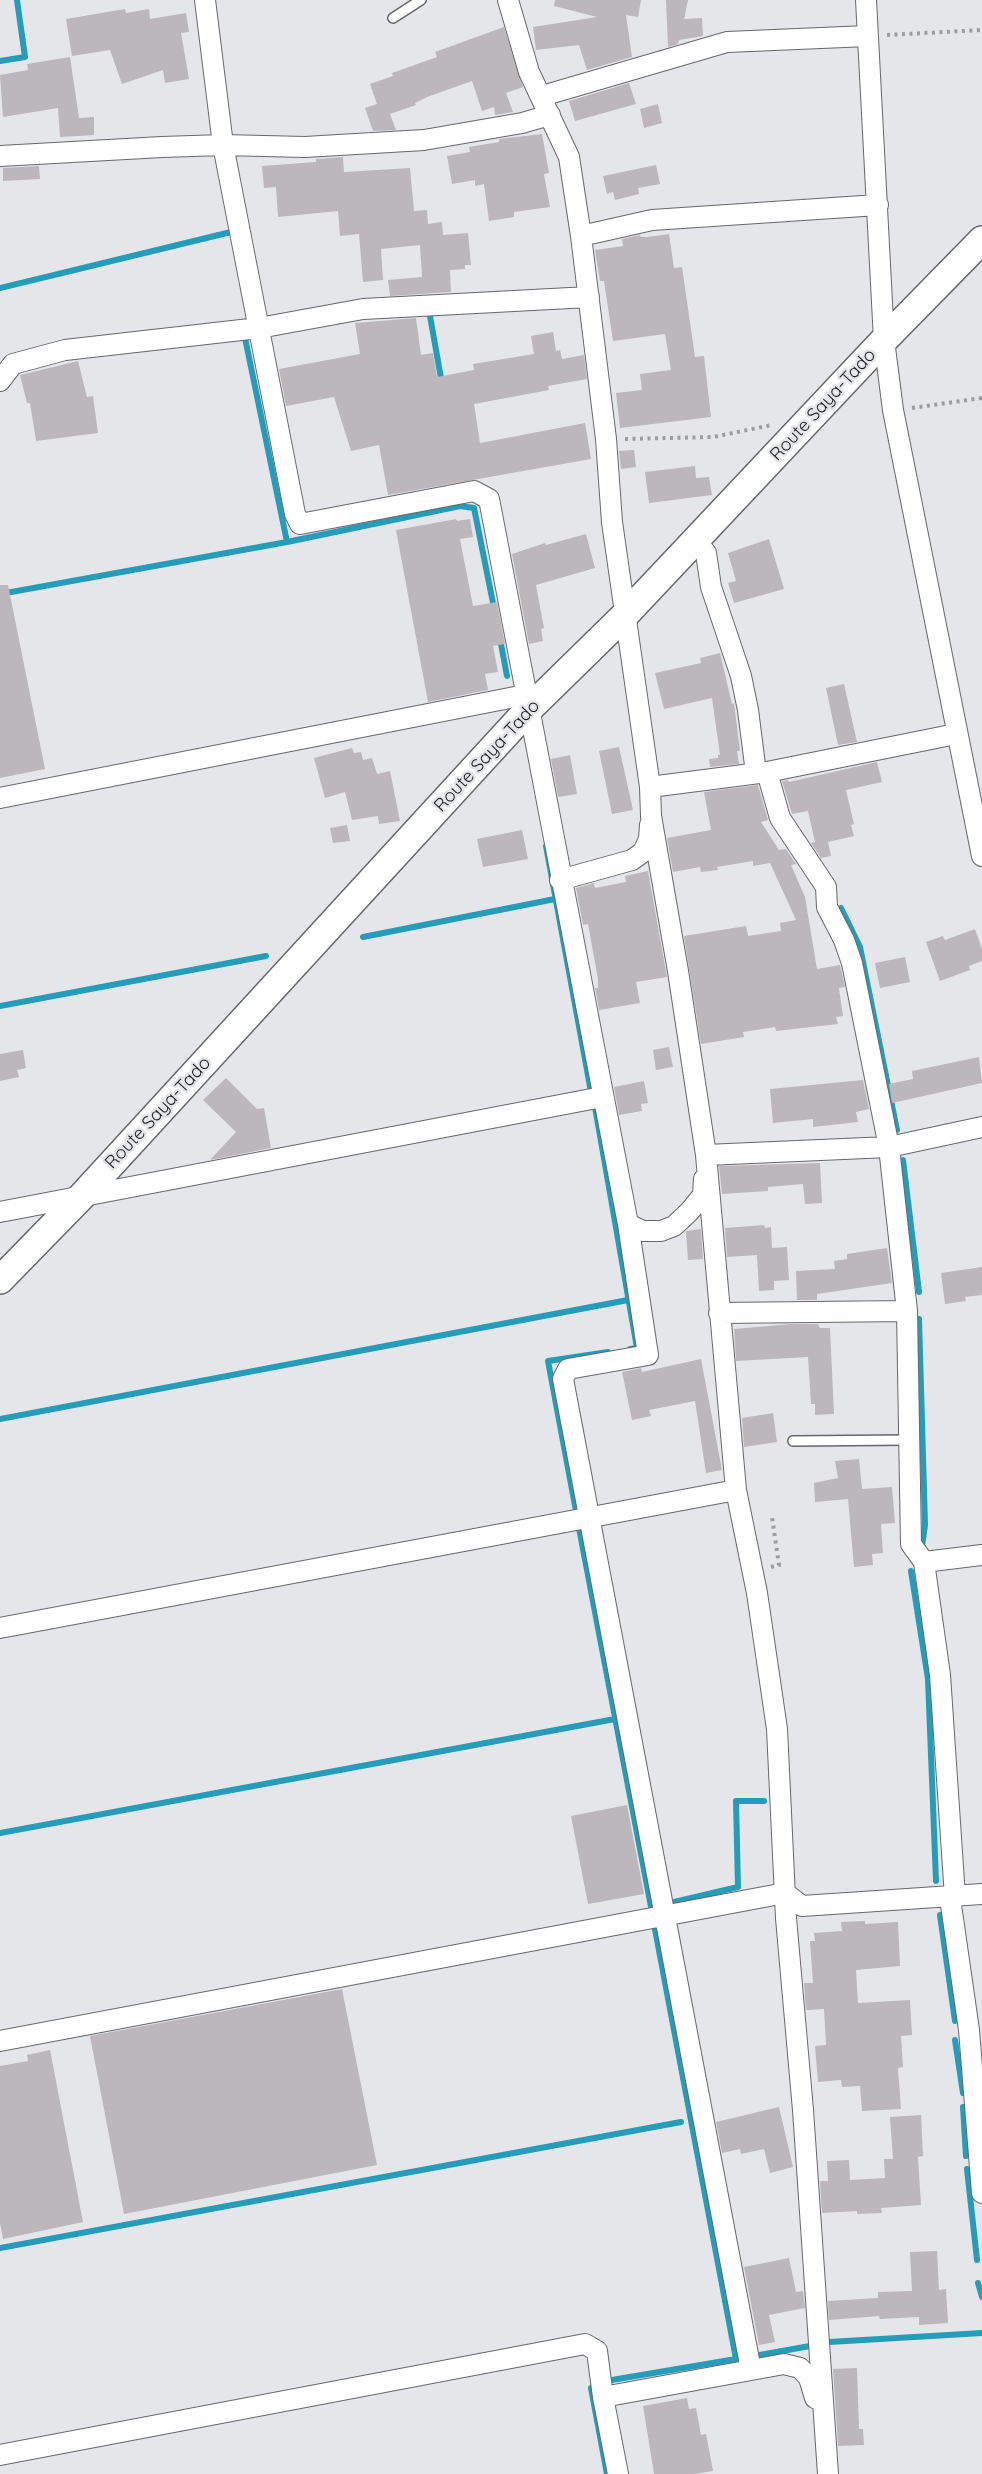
<!DOCTYPE html>
<style>
body{margin:0}
canvas{display:block;background:#e5e6ea}
</style>
<canvas width="982" height="2474"></canvas>
<script>
const g = document.querySelector('canvas').getContext('2d');
g.lineJoin = 'round';
const shape = rows => new Path2D(rows.map(r => 'M' + r).join(''));
function trace(path, color, width, dash) { g.strokeStyle = color; g.lineWidth = width; g.lineCap = dash ? 'butt' : 'round'; g.setLineDash(dash || []); g.stroke(path); }
function fillPath(path, color) { g.fillStyle = color; g.fill(path, 'evenodd'); }
function write(font, color, halo, rows, align = 'center') {
  g.font = font + ' Quicksand,sans-serif'; g.lineWidth = 5; g.setLineDash([]); g.textBaseline = 'middle'; g.strokeStyle = halo; g.fillStyle = color; for (const [text, x, y, turn = 0] of rows) {
    g.save(); g.translate(x, y); g.rotate((+turn || 0) * Math.PI / 180); g.textAlign = isNaN(turn) ? turn : align; if (halo) g.strokeText(text, 0, 0); g.fillText(text, 0, 0); g.restore();
  }
}
trace(shape([
 [0,61,25,57,17,0],
 [0,288,231,232],
 [430,316,442,384],
 [245,338,287,542,460,506,474,508,494,608],
 [0,594,287,542],
 [500,639,507,676],
 [546,846,591,1092],
 [841,908,860,947,897,1130],
 [363,937,555,899],
 [0,1006,266,956],
 [595,1107,637,1348,630,1349],
 [903,1160,919,1292],
 [919,1319,925,1525,922,1546],
 [0,1419,628,1300],
 [576,1511,548,1361,608,1352],
 [579,1528,652,1912],
 [911,1571,928,1679,936,1881],
 [0,1833,615,1719],
 [670,1903,738,1887,736,1801,764,1801],
 [940,1915,955,2021],
 [955,2040,963,2093],
 [963,2107,966,2156],
 [967,2169,977,2260],
 [0,2248,681,2122],
 [978,2283,982,2297],
 [829,2342,982,2333],
 [754,2356,810,2346],
 [606,2381,736,2359,654,1924],
 [595,2386,591,2388,607,2474]
]), '#259cb9', 6);
fillPath(shape([
 [555,0,641,0,638,17,626,15,632,57,587,70,579,45,536,50,533,27,597,17,554,6],
 [666,0,688,0,684,19,702,18,703,36,679,40,678,44,668,47],
 [125,9,126,13,149,9,150,19,186,13,189,32,181,33,189,79,165,83,163,70,122,84,110,50,72,56,66,19],
 [504,27,523,87,506,93,513,112,495,115,494,107,482,111,472,81,427,97,415,103,416,105,390,114,396,130,373,131,365,108,377,104,370,84,393,76,392,73,437,57,435,52],
 [70,57,79,118,94,117,94,135,60,137,58,108,3,117,0,75,28,70,27,64],
 [629,83,636,104,575,121,569,101],
 [658,104,662,123,644,128,640,109],
 [542,134,549,173,544,174,550,207,514,212,514,217,489,221,484,184,475,186,475,180,452,184,447,156,470,152,469,147,499,142,499,139],
 [343,157,344,172,410,168,414,211,427,210,428,224,442,222,443,235,468,233,471,265,465,265,465,269,450,270,451,292,390,296,388,280,422,277,420,245,381,249,383,280,363,282,359,234,340,236,338,211,278,217,276,187,264,188,262,166,316,162,316,159],
 [656,165,660,184,638,188,639,194,615,200,613,192,607,194,603,176],
 [39,166,40,179,3,181,3,168],
 [669,234,674,268,682,267,695,357,704,356,711,417,620,428,616,393,642,390,640,374,671,370,665,334,613,341,604,281,600,281,595,250,623,246,622,239,640,235,641,237,647,237],
 [416,318,421,355,433,353,437,377,474,370,473,364,534,354,531,336,553,332,556,351,560,350,562,359,584,355,587,379,548,386,549,390,474,404,480,443,585,423,591,459,388,495,379,445,351,451,334,397,286,406,279,369,360,354,355,323],
 [78,361,87,397,93,396,98,433,36,441,30,403,27,403,20,375],
 [634,450,636,467,621,469,619,451],
 [695,466,696,478,709,477,712,495,649,503,645,472],
 [456,519,457,521,470,519,473,537,460,539,473,606,497,602,505,644,493,646,498,672,485,674,488,690,428,702,396,530],
 [586,534,595,568,536,585,544,628,541,629,543,641,529,644,512,554,545,543,546,545],
 [769,539,784,589,734,603,728,583,736,581,728,553],
 [0,585,8,585,45,769,0,778],
 [720,653,732,704,734,703,740,751,737,751,739,764,710,767,709,759,718,758,718,755,720,755,712,698,664,709,655,673,701,663,700,658],
 [844,684,857,742,838,745,826,688],
 [619,747,633,810,612,814,599,751],
 [352,748,354,753,361,752,363,760,372,758,377,774,390,771,400,821,379,824,378,816,352,820,345,792,325,798,314,758],
 [570,755,577,794,558,797,551,759],
 [877,762,882,782,846,790,854,824,851,825,854,836,828,842,831,856,821,858,811,843,815,842,808,811,792,814,782,781,788,780,789,782],
 [758,785,768,820,761,822,779,850,786,849,796,864,791,865,805,897,817,969,840,965,845,987,839,988,843,1016,836,1017,838,1024,776,1031,775,1027,743,1032,744,1037,701,1044,684,936,746,926,748,936,781,931,780,923,796,920,770,863,753,866,753,861,717,867,718,870,701,872,700,867,673,872,667,838,711,830,704,792],
 [347,825,350,841,333,843,330,828],
 [522,830,528,859,483,867,477,839],
 [648,871,667,977,636,982,640,1003,599,1010,595,988,598,988,598,979,588,924,583,925,576,888,594,883,595,888,626,882,625,876],
 [975,929,982,949,982,961,969,966,970,970,940,981,926,942,943,936,945,940],
 [905,957,910,982,880,988,875,963],
 [669,1047,673,1067,656,1070,653,1050],
 [23,1050,26,1068,17,1070,19,1077,0,1081,0,1054],
 [979,1057,982,1083,892,1103,889,1084,913,1079,912,1071],
 [226,1078,257,1109,264,1108,271,1148,210,1160,236,1132,203,1100],
 [863,1080,869,1109,856,1112,858,1122,813,1127,813,1119,773,1123,770,1089],
 [644,1081,648,1103,641,1104,642,1111,619,1115,614,1087],
 [820,1163,822,1203,805,1204,803,1184,768,1187,768,1191,722,1194,719,1166],
 [764,1225,765,1228,771,1227,772,1248,787,1247,789,1280,774,1281,774,1290,759,1291,757,1255,727,1257,725,1228],
 [701,1229,703,1259,688,1260,686,1231],
 [887,1248,892,1283,817,1294,817,1300,797,1300,796,1271,835,1269,834,1261,847,1259,847,1254],
 [982,1267,982,1295,965,1297,966,1301,945,1304,941,1273],
 [791,1324,818,1324,820,1328,830,1328,834,1414,815,1415,815,1404,811,1404,808,1357,736,1361,734,1329],
 [701,1359,722,1470,706,1473,695,1401,649,1410,651,1416,632,1420,622,1372,641,1368,642,1372],
 [773,1413,777,1442,744,1447,742,1418],
 [859,1459,862,1489,892,1487,895,1523,881,1524,883,1553,872,1554,873,1565,854,1567,848,1499,815,1502,814,1483,838,1478,835,1461],
 [627,1805,644,1894,588,1904,571,1816],
 [865,1921,865,1924,898,1922,900,1966,856,1970,858,2003,910,2000,912,2035,901,2036,903,2067,898,2068,901,2109,862,2111,860,2086,842,2087,841,2080,818,2082,815,2046,826,2045,824,2009,806,2010,804,1983,813,1983,810,1941,815,1941,814,1933,842,1931,841,1922],
 [342,1989,377,2165,124,2214,90,2036],
 [50,2050,83,2222,3,2239,0,2223,0,2066,28,2061,27,2055],
 [779,2107,793,2167,770,2173,764,2149,741,2154,740,2149,722,2153,716,2122],
 [921,2115,923,2156,918,2157,921,2205,881,2208,882,2213,857,2214,857,2211,822,2213,820,2181,828,2181,827,2161,849,2160,850,2180,885,2178,884,2159,893,2159,890,2117],
 [937,2251,939,2290,946,2289,948,2323,919,2325,919,2317,880,2319,879,2316,829,2320,828,2301,878,2298,878,2292,912,2291,910,2252],
 [789,2258,796,2292,803,2291,805,2308,769,2315,775,2342,759,2345,744,2267],
 [857,2368,859,2429,863,2429,864,2445,838,2446,833,2369],
 [687,2398,689,2409,696,2408,701,2435,706,2434,713,2471,695,2474,654,2474,643,2406]
]), '#bcb7ba');
const lane = shape([
 [393,18,421,0],
 [793,1441,909,1440]
]);
const street = shape([
 [205,0,223,145,295,514,300,524,474,491,489,499,628,1224,648,1355,568,1369,563,1379,751,2370,603,2397,618,2474],
 [508,0,529,72,569,157,581,236,606,439,612,522,650,787,651,816,678,971,706,1155,736,1490,757,1593,777,1729,786,1918,803,2110,828,2474],
 [866,0,884,340,893,410,982,856],
 [542,96,727,42,868,36],
 [0,156,162,147,223,145,305,147,424,140,522,123,550,115],
 [581,236,652,220,878,205],
 [0,381,13,364,65,350,259,328,363,309,589,297],
 [695,540,706,553,711,587,741,676,748,710,756,773],
 [767,772,780,818,826,887,827,907,844,940,852,963,889,1147,907,1311,911,1544,924,1562,940,1675,955,1897],
 [650,787,767,772,956,734],
 [0,798,525,695],
 [560,880,632,860,643,852,649,839,650,825],
 [706,1155,889,1147,982,1127],
 [0,1212,602,1097],
 [628,1224,643,1231,661,1231,674,1226,689,1212,703,1195,704,1179],
 [719,1313,907,1311],
 [924,1562,982,1555],
 [0,1628,736,1490],
 [785,1893,802,1906,982,1894],
 [950,1898,969,2030,982,2193],
 [0,2041,785,1893],
 [751,2370,784,2364,800,2368,809,2378,815,2398,817,2399],
 [0,2455,585,2344,597,2351,603,2397]
]);
const secondary = shape([
 [0,1280,82,1196,528,710,625,615,884,340,982,240]
]);
trace(lane, '#66676b', 12);
trace(street, '#66676b', 22);
trace(secondary, '#66676b', 30);
trace(shape([
 [887,35,982,30],
 [912,408,982,398],
 [625,439,713,437,772,425],
 [771,1567,779,1565,772,1517]
]), '#9c9c9f', 4, [3, 4.5]);
trace(lane, '#fff', 9);
trace(street, '#fff', 20);
trace(secondary, '#fff', 27);
write('18px', '#1d1d1e', '#e5e6ea', [
 ["Route Saya-Tado",823,405,-47],
 ["Route Saya-Tado",487,756,-47],
 ["Route Saya-Tado",158,1113,-47]
]);
</script>
